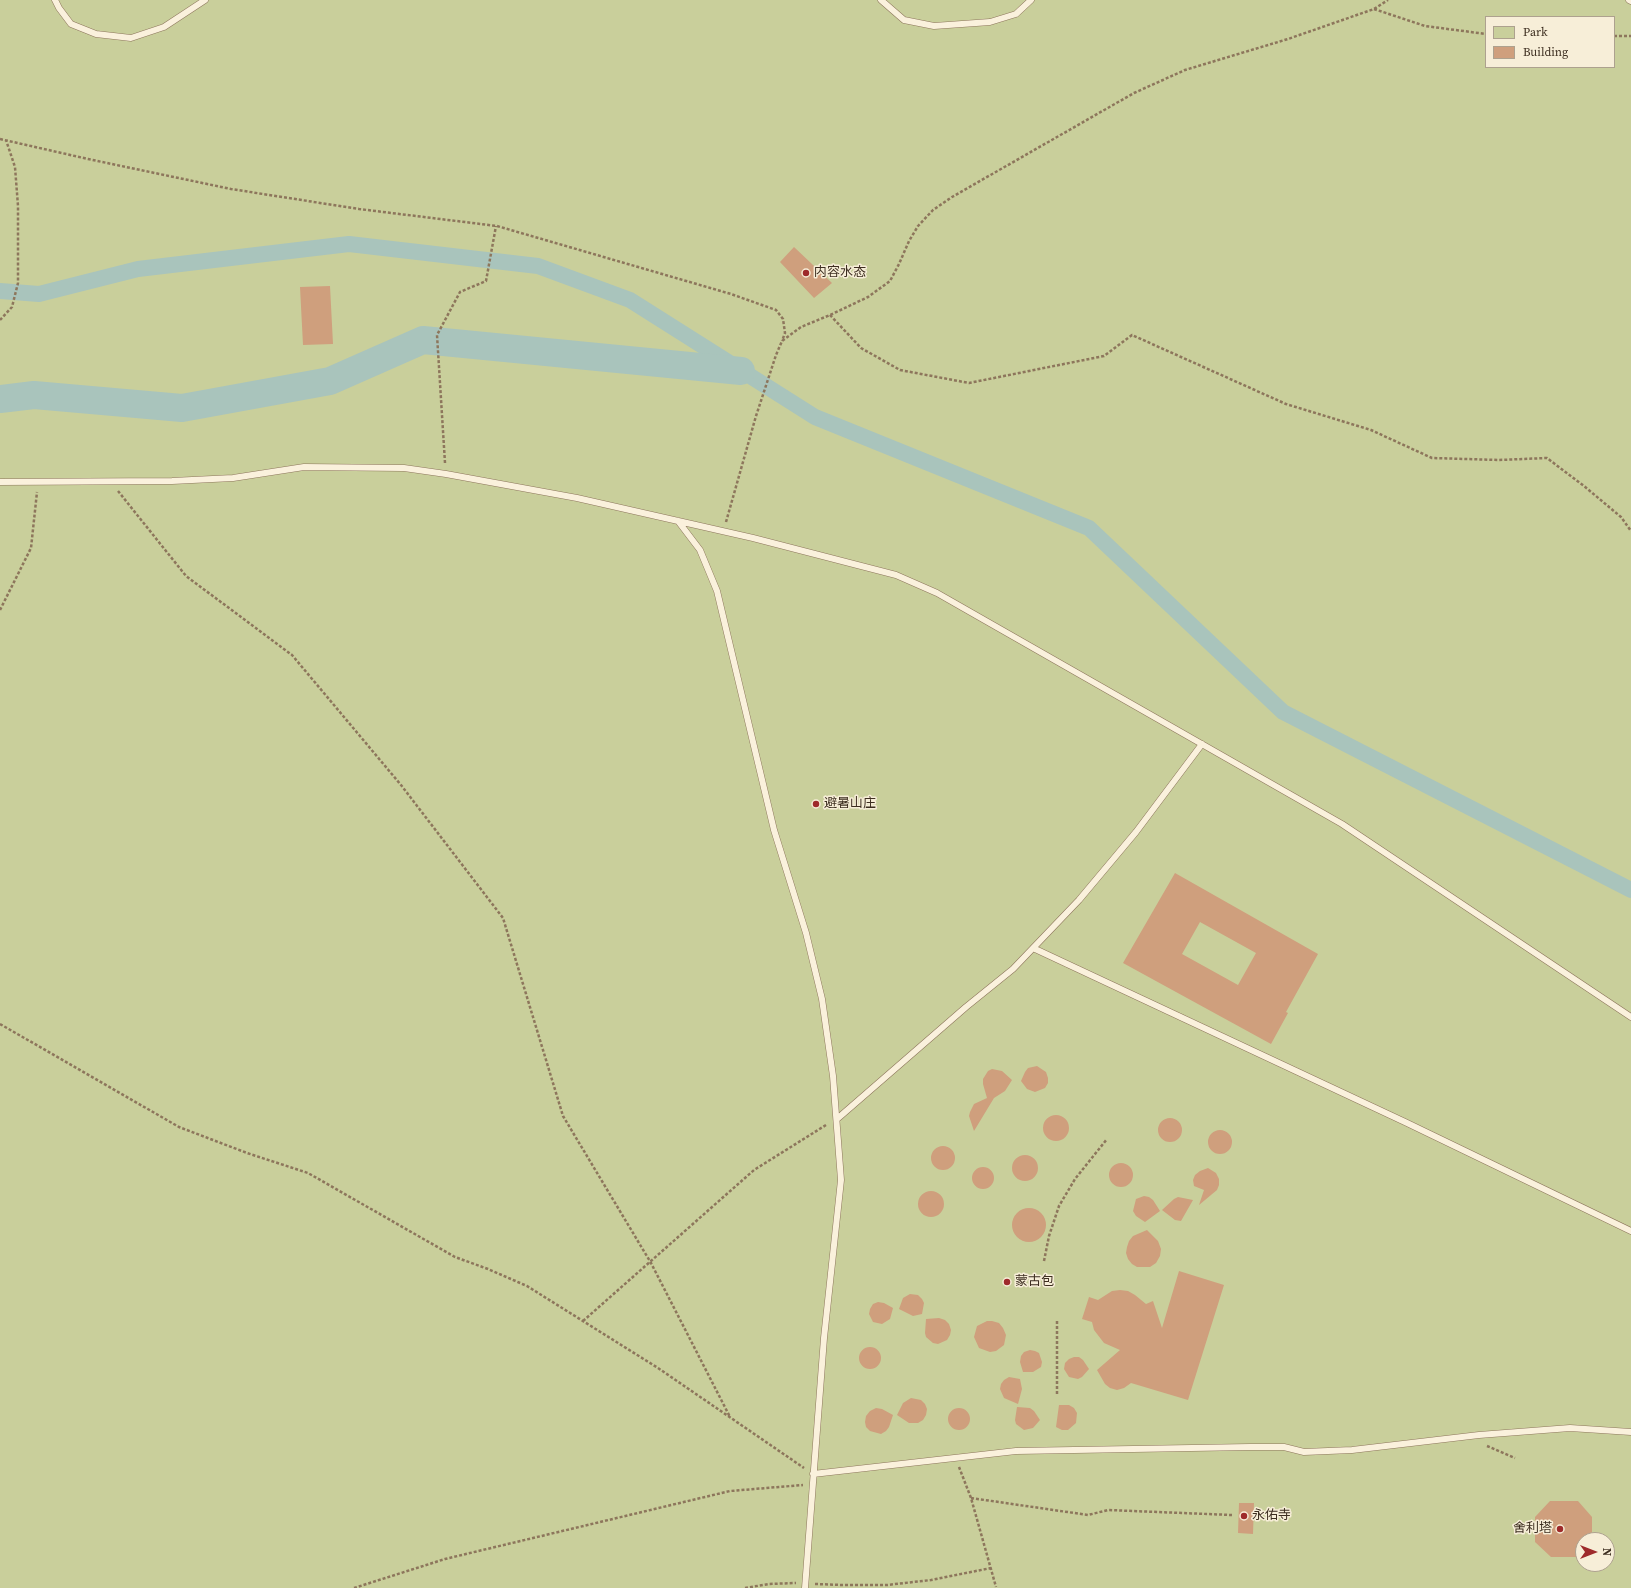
<!DOCTYPE html>
<meta charset="utf-8">
<style>
body{margin:0}
#map{position:relative;width:1631px;height:1588px;overflow:hidden;background:#f0e4c8;font-family:"Source Serif 4",serif}
canvas{display:block}
.legend{position:absolute;left:1485px;top:16px;width:130px;height:52px;box-sizing:border-box;background:#f7eed8;border:1px solid #ada18e;margin:0;padding:5px 7px;list-style:none;font-size:12px;color:#3d2e20}
.legend li{display:flex;align-items:center;gap:8px;height:20px}
.legend b{width:20px;border:1px solid #ada18e}
.north{position:absolute;left:1575px;top:1532px;width:40px;height:40px;box-sizing:border-box;background:#f7eed8;border:1px solid #ada18e;border-radius:50%;rotate:90deg;font-size:11px;font-weight:700;line-height:16px;text-align:center;color:#3d2e20}
.north::after{content:'';display:block;margin:auto;width:14px;height:18px;background:#9e2a2b;clip-path:polygon(50% 0,100% 100%,50% 72%,0 100%)}
</style>
<div id="map">
<canvas width="1631" height="1588"></canvas>
<ul class="legend">
<li><b style="height:11px;background:#c9cf9b"></b>Park</li>
<li><b style="height:11px;background:#cf9f7d"></b>Building</li>
</ul>
<div class="north">N</div>
</div>
<script>
const g = document.querySelector('canvas').getContext('2d');
g.lineJoin = 'round';
function fillPath(path, color) { g.fillStyle = color; g.fill(path, 'evenodd'); }
const shape = rows => new Path2D(rows.map(r => 'M' + r).join(''));
function trace(path, color, width, dash) { g.strokeStyle = color; g.lineWidth = width; g.lineCap = dash ? 'butt' : 'round'; g.setLineDash(dash || []); g.stroke(path); }
function write(font, color, halo, rows, align = 'center') {
  g.font = font + ' "Source Serif 4","Noto Sans SC",serif'; g.lineWidth = 3; g.setLineDash([]); g.textBaseline = 'middle'; g.strokeStyle = halo; g.fillStyle = color; for (const [text, x, y, turn = 0] of rows) {
    g.save(); g.translate(x, y); g.rotate((+turn || 0) * Math.PI / 180); g.textAlign = isNaN(turn) ? turn : align; if (halo) g.strokeText(text, 0, 0); g.fillText(text, 0, 0); g.restore();
  }
}
fillPath(shape([
 [0,0,1631,0,1631,1588,0,1588],
 [1486,17,1614,17,1614,67,1486,67],
 [1583,1540,1607,1540,1607,1564,1583,1564]
]), '#c9cf9b');
trace(shape([
 [0,291,39,294,138,269,349,244,538,266,630,300,815,417,1089,528,1283,712,1631,890]
]), '#a9c4bc', 16);
trace(shape([
 [0,399,34,395,182,408,330,381,423,340,741,371]
]), '#a9c4bc', 28);
fillPath(shape([
 [794,247,832,283,814,298,780,262],
 [330,286,333,344,303,345,300,287],
 [1175,873,1318,954,1286,1012,1288,1013,1271,1044,1123,963],
 [1200,922,1256,953,1238,985,1182,954],
 [1037,1066,1046,1072,1048,1078,1048,1083,1045,1088,1035,1092,1027,1089,1021,1081,1025,1072,1028,1068],
 [992,1069,1002,1071,1012,1080,1005,1091,994,1098,974,1131,969,1116,970,1112,974,1104,987,1098,983,1084,983,1079,988,1071],
 '1043 1128a13 13 0 1 1 26 0a13 13 0 1 1-26 0Z',
 '1158 1130a12 12 0 1 1 24 0a12 12 0 1 1-24 0Z',
 '1208 1142a12 12 0 1 1 24 0a12 12 0 1 1-24 0Z',
 '931 1158a12 12 0 1 1 24 0a12 12 0 1 1-24 0Z',
 '1012 1168a13 13 0 1 1 26 0a13 13 0 1 1-26 0Z',
 '1109 1175a12 12 0 1 1 24 0a12 12 0 1 1-24 0Z',
 '972 1178a11 11 0 1 1 22 0a11 11 0 1 1-22 0Z',
 [1208,1168,1216,1173,1219,1179,1219,1185,1217,1190,1199,1205,1204,1190,1194,1186,1193,1180,1195,1175,1200,1171],
 '918 1204a13 13 0 1 1 26 0a13 13 0 1 1-26 0Z',
 [1144,1196,1149,1197,1153,1200,1160,1211,1145,1222,1136,1216,1133,1211,1136,1199],
 [1178,1197,1193,1200,1181,1221,1175,1220,1162,1210,1174,1199],
 '1012 1225a17 17 0 1 1 34 0a17 17 0 1 1-34 0Z',
 [1147,1230,1158,1241,1161,1249,1160,1256,1156,1263,1150,1267,1137,1267,1132,1264,1128,1259,1126,1253,1127,1247,1129,1241,1133,1236],
 [1179,1271,1224,1285,1188,1400,1131,1383,1124,1388,1117,1390,1110,1388,1105,1384,1097,1370,1120,1350,1104,1343,1094,1330,1092,1322,1082,1319,1089,1297,1098,1300,1112,1291,1120,1290,1128,1291,1135,1295,1146,1304,1153,1301,1162,1328],
 [910,1294,918,1295,922,1299,924,1303,922,1314,913,1316,899,1309,903,1298],
 [878,1302,884,1303,893,1308,890,1319,882,1324,873,1322,869,1314,870,1309,873,1304],
 [939,1318,945,1320,949,1324,951,1330,950,1335,947,1340,938,1344,933,1343,926,1337,925,1333,926,1319],
 [987,1321,992,1321,999,1323,1003,1328,1006,1335,1004,1345,996,1351,990,1352,979,1348,974,1337,977,1326],
 '859 1358a11 11 0 1 1 22 0a11 11 0 1 1-22 0Z',
 [1030,1350,1035,1351,1039,1353,1042,1362,1041,1367,1033,1372,1023,1372,1020,1362,1021,1356,1024,1352],
 [1074,1357,1079,1357,1083,1360,1089,1369,1082,1377,1078,1379,1069,1377,1064,1369,1065,1363,1069,1359],
 [1009,1377,1020,1379,1022,1389,1018,1404,1004,1398,1000,1389,1001,1384,1004,1380],
 [911,1398,921,1400,925,1404,927,1409,926,1415,923,1420,918,1423,909,1423,897,1415,903,1403],
 [1059,1405,1069,1405,1074,1408,1077,1413,1076,1423,1068,1430,1062,1430,1056,1427],
 [1017,1407,1030,1408,1034,1411,1040,1420,1033,1428,1024,1430,1016,1424,1015,1420],
 '948 1419a11 11 0 1 1 22 0a11 11 0 1 1-22 0Z',
 [876,1408,882,1409,893,1415,889,1427,886,1431,881,1434,870,1431,866,1427,865,1422,866,1416,870,1411],
 [1550,1501,1578,1501,1592,1517,1592,1540,1583,1540,1583,1553,1579,1557,1551,1557,1535,1542,1535,1517],
 [1239,1503,1254,1503,1253,1534,1238,1533]
]), '#cf9f7d');
const lane = shape([
 [55,0,59,8,71,24,96,34,131,38,164,27,205,0],
 [881,0,904,20,934,26,990,22,1016,14,1031,0],
 [1629,0,1631,1],
 [0,482,172,481,233,478,304,467,404,468,446,474,577,498,753,538,896,575,937,593,1342,824,1631,1017],
 [678,521,700,550,717,591,774,830,806,933,822,999,833,1076,841,1180,824,1338,805,1588],
 [1033,948,1405,1122,1631,1231],
 [837,1119,966,1007,1013,969,1079,900,1136,832,1202,744],
 [813,1474,1016,1451,1250,1447,1284,1447,1304,1452,1352,1450,1479,1435,1570,1428,1631,1432]
]);
trace(lane, '#8d765c', 7);
trace(shape([
 [1374,9,1425,26,1486,34],
 [1614,36,1631,36],
 [0,139,88,159,231,189,359,209,497,226,731,294,776,310,783,319,785,333,782,341],
 [830,315,861,348,900,370,969,383,1104,356,1132,335,1286,404,1371,430,1432,458,1499,460,1547,458,1584,486,1621,517,1631,531],
 [0,320,12,307,18,283,18,206,15,167,6,140],
 [445,463,437,335,460,292,486,281,496,226],
 [118,491,186,576,292,655,401,785,503,918,563,1116,651,1263,730,1417],
 [726,522,756,416,776,355,782,341,801,327,830,315,868,297,890,281,899,264,909,241,918,226,933,210,952,197,1134,93,1185,70,1288,39,1374,9,1388,0],
 [0,610,31,548,37,492],
 [0,1024,179,1127,247,1153,308,1173,455,1257,488,1269,527,1286,658,1368,804,1468],
 [1044,1261,1049,1236,1059,1206,1075,1179,1107,1139],
 [583,1321,754,1170,826,1125],
 [1057,1394,1057,1321],
 [1487,1446,1515,1458],
 [959,1467,971,1498,996,1587],
 [971,1498,1088,1515,1108,1510,1232,1515],
 [815,1584,842,1585,887,1585,931,1580,991,1568],
 [354,1588,445,1559,730,1491,803,1485],
 [745,1588,769,1584,796,1583]
]), '#8d765c', 2.5, [3, 2]);
trace(lane, '#faf1dc', 6);
for (const [x, y, r, color] of [
 [806,273,4,"#9e2a2b"],
 [816,804,4,"#9e2a2b"],
 [1007,1282,4,"#9e2a2b"],
 [1244,1516,4,"#9e2a2b"],
 [1560,1529,4,"#9e2a2b"]
]) { const dot = new Path2D(); dot.arc(x, y, r, 0, 2 * Math.PI); g.fillStyle = color; g.fill(dot); trace(dot, '#f7eed8', 1.5); }
write('13px', '#3d2e20', '#f7eed8', [
 ["内容水态",814,273],
 ["避暑山庄",824,804],
 ["蒙古包",1015,1282],
 ["永佑寺",1252,1516],
 ["舍利塔",1552,1529,"right"]
], 'left');
</script>
